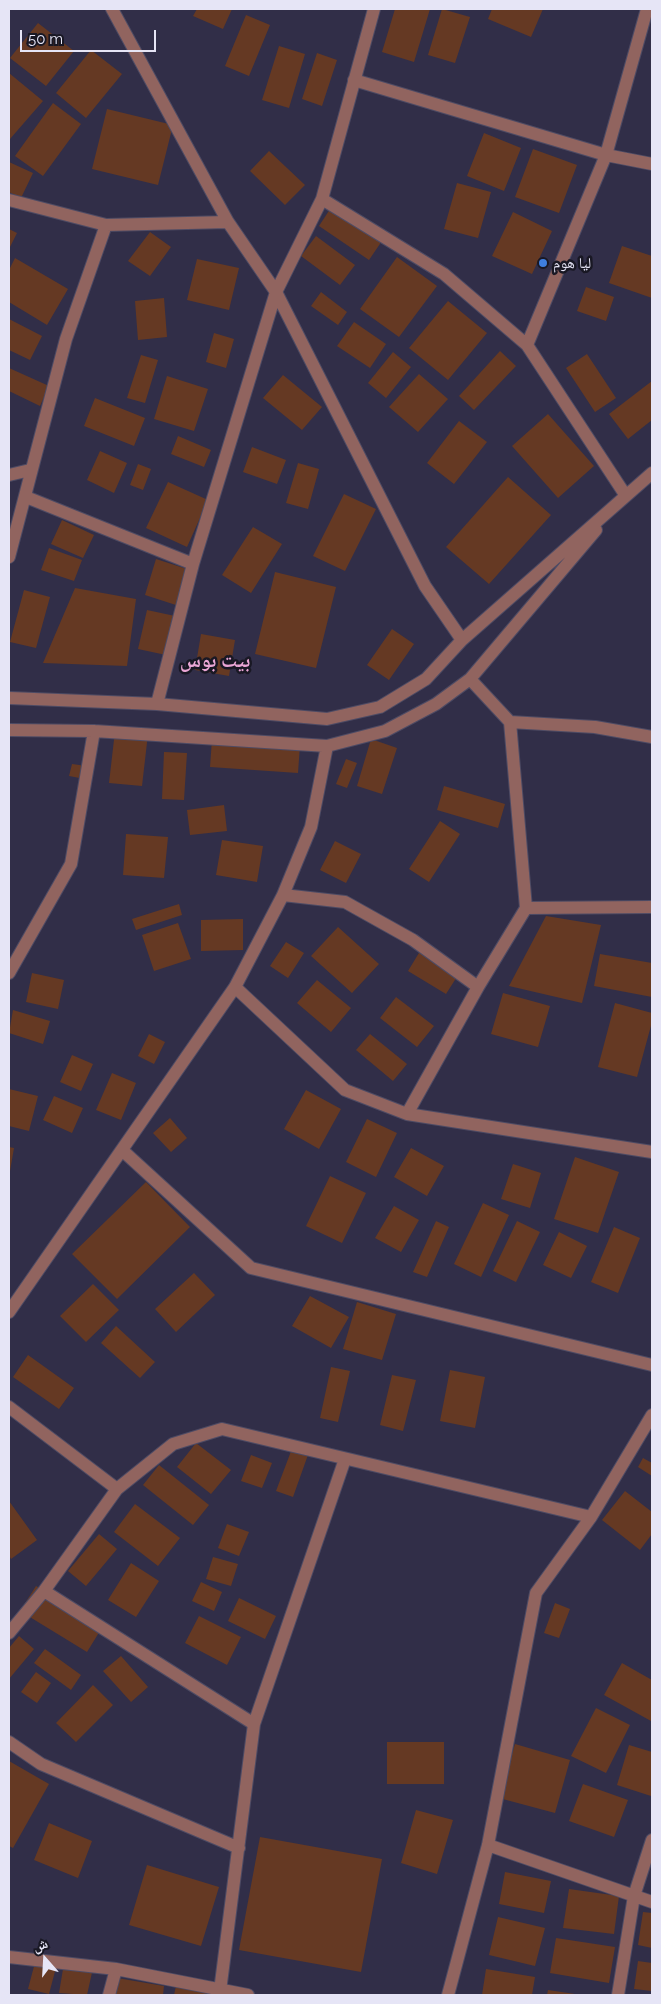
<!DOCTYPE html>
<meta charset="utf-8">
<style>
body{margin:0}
#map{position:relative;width:661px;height:2004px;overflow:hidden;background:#312e48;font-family:Raleway,"Noto Naskh Arabic",sans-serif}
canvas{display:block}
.frame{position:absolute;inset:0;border:10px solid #e6e5f6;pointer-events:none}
.north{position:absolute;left:20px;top:1934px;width:50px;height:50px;-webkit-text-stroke:4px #191824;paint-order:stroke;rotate:341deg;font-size:14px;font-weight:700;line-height:20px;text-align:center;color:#e6e5f6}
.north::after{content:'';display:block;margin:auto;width:18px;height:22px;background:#e6e5f6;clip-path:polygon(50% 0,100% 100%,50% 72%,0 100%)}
.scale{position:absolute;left:20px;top:30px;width:136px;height:22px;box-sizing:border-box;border:2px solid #e6e5f6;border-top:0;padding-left:6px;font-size:15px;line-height:18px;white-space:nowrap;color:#e6e5f6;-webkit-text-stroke:4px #191824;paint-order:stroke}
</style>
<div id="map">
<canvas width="661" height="2004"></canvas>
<div class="frame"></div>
<div class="north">ش</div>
<div class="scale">50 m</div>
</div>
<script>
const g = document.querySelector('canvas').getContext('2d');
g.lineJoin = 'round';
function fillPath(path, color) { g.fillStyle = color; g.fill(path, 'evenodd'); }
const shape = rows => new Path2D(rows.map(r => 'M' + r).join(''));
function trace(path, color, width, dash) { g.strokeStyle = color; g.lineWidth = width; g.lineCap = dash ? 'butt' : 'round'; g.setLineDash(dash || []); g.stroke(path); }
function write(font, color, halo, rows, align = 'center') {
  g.font = font + ' Raleway,"Noto Naskh Arabic",sans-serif'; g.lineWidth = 5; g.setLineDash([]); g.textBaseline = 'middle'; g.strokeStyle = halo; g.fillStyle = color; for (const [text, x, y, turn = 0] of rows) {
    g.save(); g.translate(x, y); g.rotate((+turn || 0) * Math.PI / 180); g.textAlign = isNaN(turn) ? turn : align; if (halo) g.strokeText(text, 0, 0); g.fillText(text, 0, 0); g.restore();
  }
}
fillPath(shape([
 [197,9,232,9,223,29,193,16],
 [395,9,430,9,414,62,382,52],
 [442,9,470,17,455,63,428,55],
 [492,9,543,9,531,37,488,19],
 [246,15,270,25,249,76,225,66],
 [38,23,74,51,46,86,10,58],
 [279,46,305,54,289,108,262,100],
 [91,50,122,74,86,118,56,93],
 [317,53,337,60,322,106,302,99],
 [9,73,43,101,10,139,9,138],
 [53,103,81,124,43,176,15,156],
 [107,109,173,125,158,185,92,169],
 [484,133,521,148,504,191,467,176],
 [533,149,577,165,559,213,515,197],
 [269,151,305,185,285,205,250,171],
 [9,162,33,173,21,198,9,192],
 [457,183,491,192,478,238,444,229],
 [336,200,386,235,369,260,319,226],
 [513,212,552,231,532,274,492,256],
 [9,229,17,233,9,249],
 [150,232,171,247,150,276,128,261],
 [316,236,355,265,340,285,301,256],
 [622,246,652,256,652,298,609,283],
 [397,257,437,286,399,337,360,309],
 [15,258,68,289,47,325,9,302,9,270],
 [197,259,239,268,229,310,187,300],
 [586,287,614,297,606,321,577,311],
 [321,292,347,312,338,325,311,306],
 [164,298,167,337,138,340,135,301],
 [448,301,487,333,448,380,409,348],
 [9,319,42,336,30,360,9,350],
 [354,322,386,344,370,368,337,346],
 [214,333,234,339,226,368,206,362],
 [500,351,516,366,474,410,459,396],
 [393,352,411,367,386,398,368,383],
 [587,354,616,398,595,412,566,368],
 [141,355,158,360,145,403,127,398],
 [9,368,49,386,40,406,9,391],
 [419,374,448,399,418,432,389,407],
 [283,375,322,407,302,430,263,398],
 [167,376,208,389,194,431,154,419],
 [652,381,652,420,628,439,609,414],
 [95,398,145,418,134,446,84,426],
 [548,414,594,466,558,498,512,446],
 [459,421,487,442,454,484,427,463],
 [178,436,211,450,204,467,171,454],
 [252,447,286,460,277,484,243,472],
 [100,451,127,463,114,493,87,480],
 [298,463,319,469,308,509,286,503],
 [138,464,151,469,143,490,130,485],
 [508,477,551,515,489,584,446,547],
 [168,482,208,500,187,547,146,528],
 [344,494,376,509,345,571,313,556],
 [62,520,94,535,83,558,51,544],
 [253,527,282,544,251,593,222,575],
 [49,548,82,560,74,581,41,570],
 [156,559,190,570,179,606,145,595],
 [275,572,336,587,316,668,255,654],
 [75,588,136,599,127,666,43,663],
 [24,590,50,597,36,648,10,642],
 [147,610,175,616,166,655,138,649],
 [392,629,414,644,389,680,367,665],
 [201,634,235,640,229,676,195,670],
 [115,731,148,734,142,786,109,783],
 [212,739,300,745,298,773,210,767],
 [371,739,397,748,382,794,357,786],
 [164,752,187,753,184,800,162,799],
 [346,759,357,763,347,788,336,784],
 [72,764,87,766,85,779,69,776],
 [444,786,505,804,498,828,437,810],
 [224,805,227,831,190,835,187,810],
 [440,821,460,834,429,882,409,869],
 [126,834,168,837,164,878,123,875],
 [222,840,263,846,257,882,216,875],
 [335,841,361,854,346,883,320,870],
 [179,904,182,915,136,930,132,919],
 [546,916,601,925,582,1003,509,986],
 [243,919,243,950,201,951,201,920],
 [178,923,191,959,154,971,142,935],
 [338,927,379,964,352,993,311,956],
 [286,942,304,953,288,978,270,966],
 [422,948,460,972,446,994,408,971],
 [600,954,652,963,652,997,594,986],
 [32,973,64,980,58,1009,26,1002],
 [317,980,351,1008,331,1032,297,1003],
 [503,993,550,1006,538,1047,491,1034],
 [396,997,434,1026,417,1047,380,1018],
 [615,1003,652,1013,652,1022,637,1077,598,1067],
 [13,1010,50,1021,43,1044,9,1033],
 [149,1034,165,1042,154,1064,138,1056],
 [370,1034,407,1064,393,1081,356,1050],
 [72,1055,93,1064,81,1091,60,1082],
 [112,1073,136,1083,121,1120,96,1110],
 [9,1089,38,1096,29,1131,9,1126],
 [306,1090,341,1109,319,1149,284,1129],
 [54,1096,83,1108,72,1133,43,1120],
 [170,1118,187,1138,171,1152,153,1133],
 [367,1119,397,1133,376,1177,346,1162],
 [9,1147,14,1148,10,1171,9,1171],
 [411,1148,444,1166,427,1196,394,1177],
 [575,1157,619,1172,598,1233,554,1219],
 [513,1164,541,1173,530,1208,501,1199],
 [330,1176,366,1193,342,1243,306,1226],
 [146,1182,190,1227,117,1299,72,1254],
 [483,1203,509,1215,481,1277,454,1264],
 [394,1206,419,1220,401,1252,375,1238],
 [436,1221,449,1227,427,1277,413,1272],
 [517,1221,540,1232,516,1282,493,1271],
 [614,1227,640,1238,618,1293,591,1282],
 [559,1232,587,1246,571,1278,543,1265],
 [194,1273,215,1295,176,1332,155,1309],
 [93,1284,119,1310,86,1342,60,1316],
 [310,1296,349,1317,331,1348,292,1326],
 [357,1302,396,1314,382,1360,343,1349],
 [116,1326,155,1362,140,1378,101,1343],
 [28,1355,74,1388,59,1409,13,1377],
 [331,1367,350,1371,338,1422,320,1418],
 [450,1370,485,1377,475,1428,440,1421],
 [392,1375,416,1380,403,1431,380,1425],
 [196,1443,231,1470,211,1494,177,1467],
 [293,1446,309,1452,293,1497,276,1491],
 [251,1455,272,1463,262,1488,241,1481],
 [643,1458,652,1463,652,1476,638,1467],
 [159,1465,209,1505,193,1525,143,1485],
 [625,1491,652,1512,652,1534,640,1550,602,1520],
 [9,1501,37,1540,11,1559,9,1555],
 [135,1504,180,1538,158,1566,114,1532],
 [227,1524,249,1532,239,1556,218,1548],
 [99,1534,117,1549,86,1586,68,1571],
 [213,1557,238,1564,231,1586,206,1579],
 [131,1563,159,1581,136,1617,108,1600],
 [201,1582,222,1592,214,1611,192,1601],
 [36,1586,103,1626,87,1652,20,1611],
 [239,1598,276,1616,265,1639,228,1621],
 [555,1603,570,1609,559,1638,544,1633],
 [199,1616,241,1637,227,1665,185,1643],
 [19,1636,34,1649,9,1679,9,1648],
 [45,1649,81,1675,71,1690,34,1663],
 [121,1656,148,1687,131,1702,103,1671],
 [622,1663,652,1680,651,1721,604,1695],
 [36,1672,51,1683,37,1703,21,1692],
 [93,1685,113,1705,76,1742,56,1723],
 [596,1708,630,1725,606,1773,571,1756],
 [387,1742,444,1742,444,1784,387,1784],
 [515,1744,570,1760,555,1813,499,1798],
 [629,1745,652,1752,651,1796,617,1785],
 [9,1761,49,1784,13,1848,9,1846],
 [583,1784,628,1800,614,1837,569,1821],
 [416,1810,453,1820,437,1874,401,1863],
 [49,1823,92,1841,78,1878,34,1860],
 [260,1837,382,1859,361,1972,239,1950],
 [147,1865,219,1887,201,1946,129,1925],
 [505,1872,551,1881,544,1913,499,1904],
 [569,1889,619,1896,614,1934,563,1928],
 [643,1912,652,1913,652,1948,638,1945],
 [498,1917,545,1928,535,1966,489,1955],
 [556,1938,615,1947,609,1983,550,1973],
 [37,1955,58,1960,49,1994,28,1989],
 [638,1961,652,1963,652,1991,634,1989],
 [64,1963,93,1968,87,1995,59,1993],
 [486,1969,535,1977,532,1995,482,1995],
 [117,1978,164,1986,163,1995,114,1995],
 [177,1981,214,1989,212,1995,174,1995],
 [548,1990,575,1994,575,1995,547,1995]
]), '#653923');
const street = shape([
 [112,9,228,222,276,292,425,586,462,640],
 [354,80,606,155,652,164],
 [322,199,444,274,527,345,626,496],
 [9,200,106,225,228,222],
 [527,345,606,155,647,9],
 [9,475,30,470],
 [26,497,193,564],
 [9,557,66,339,106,225],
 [470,679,510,722,595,727,652,737],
 [9,698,157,704,327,719,380,707,426,679,462,640,652,473],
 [157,704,193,564,276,292,322,199,374,9],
 [510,722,526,908],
 [9,730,94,731,327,746,385,731,436,704,470,679,596,530],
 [283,895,345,902,413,940,478,987],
 [9,973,71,864,94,731],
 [235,987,345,1090,407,1114,652,1152],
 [407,1114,478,987,526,908,652,907],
 [122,1150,251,1268,652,1365],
 [9,1312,235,987,283,895,311,827,327,746],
 [9,1407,117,1489],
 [44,1591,254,1724],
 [9,1633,44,1591,117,1489,173,1444,222,1429,591,1517],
 [9,1742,41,1764,239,1848],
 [488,1845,652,1902],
 [9,1957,116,1969,248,1995],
 [220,1991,254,1724,345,1459],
 [109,1995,116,1969],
 [448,1995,488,1845,536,1593,591,1517,652,1415],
 [618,1995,634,1896,652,1840]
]);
trace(street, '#4e4b64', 14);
trace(street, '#91645f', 12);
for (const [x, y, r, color] of [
 [543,263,5,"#3f7fe0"]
]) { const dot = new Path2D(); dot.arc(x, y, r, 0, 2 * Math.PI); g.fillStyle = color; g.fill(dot); trace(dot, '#191824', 2); }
write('15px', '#e6e5f6', '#191824', [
 ["ليا هوم",553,263]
], 'left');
write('bold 20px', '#eaa6d5', '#191824', [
 ["بيت بوس",215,661]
]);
</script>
